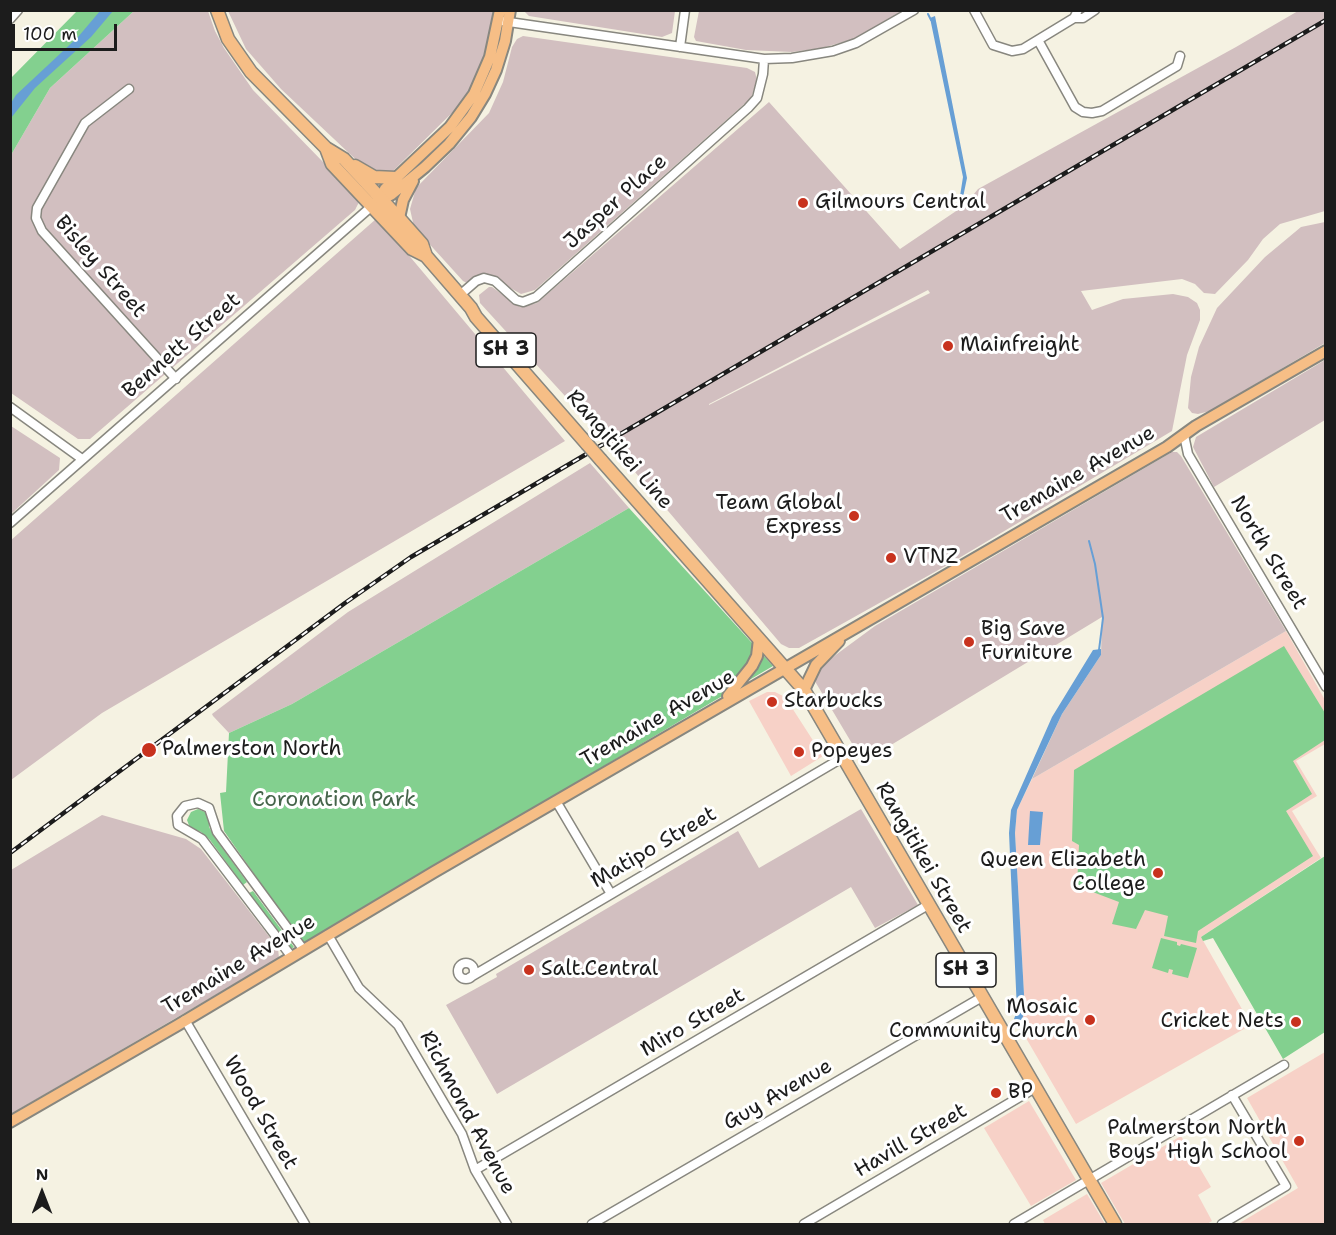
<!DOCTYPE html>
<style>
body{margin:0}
#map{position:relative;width:1336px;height:1235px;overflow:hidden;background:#f5f2e2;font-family:"Shantell Sans",sans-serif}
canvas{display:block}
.frame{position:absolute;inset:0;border:12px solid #1c1c1c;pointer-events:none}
.north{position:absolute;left:12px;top:1163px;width:60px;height:60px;-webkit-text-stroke:4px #fff;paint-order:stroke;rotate:0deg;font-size:16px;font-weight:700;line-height:24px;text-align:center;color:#1c1c1c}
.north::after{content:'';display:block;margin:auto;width:21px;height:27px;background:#1c1c1c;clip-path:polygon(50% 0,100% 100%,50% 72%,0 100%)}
.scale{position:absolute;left:12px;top:24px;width:105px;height:27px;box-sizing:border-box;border:3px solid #1c1c1c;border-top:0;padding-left:8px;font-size:18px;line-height:21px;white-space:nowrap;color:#1c1c1c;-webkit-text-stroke:4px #fff;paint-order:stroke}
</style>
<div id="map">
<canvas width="1336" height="1235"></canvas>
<div class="frame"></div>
<div class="north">N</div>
<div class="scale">100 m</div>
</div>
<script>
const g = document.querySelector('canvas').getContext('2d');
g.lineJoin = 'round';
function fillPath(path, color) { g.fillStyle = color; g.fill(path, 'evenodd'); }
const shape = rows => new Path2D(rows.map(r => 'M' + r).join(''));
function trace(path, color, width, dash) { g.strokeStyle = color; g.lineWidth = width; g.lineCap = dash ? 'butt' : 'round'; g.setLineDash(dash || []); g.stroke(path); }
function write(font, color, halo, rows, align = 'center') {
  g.font = font + ' "Shantell Sans",sans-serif'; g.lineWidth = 6; g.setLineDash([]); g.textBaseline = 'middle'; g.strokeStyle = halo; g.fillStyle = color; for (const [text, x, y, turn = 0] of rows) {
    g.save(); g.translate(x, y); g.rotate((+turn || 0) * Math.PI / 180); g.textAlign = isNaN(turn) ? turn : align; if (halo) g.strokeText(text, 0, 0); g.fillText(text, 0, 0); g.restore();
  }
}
fillPath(shape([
 [1286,631,1325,700,1325,744,1296,761,1317,796,1292,811,1321,858,1201,937,1251,1025,1076,1124,1019,1026,1025,1012,1015,833,1017,810,1032,779],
 [767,692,775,692,785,697,823,756,791,776,749,701],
 [1325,1052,1325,1224,1238,1224,1298,1188,1247,1098],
 [1029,1101,1076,1180,1031,1206,984,1128],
 [1181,1136,1211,1187,1198,1195,1212,1221,1207,1224,1125,1224,1101,1183],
 [1087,1194,1105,1224,1045,1224,1043,1220]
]), '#f7d1c7');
fillPath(shape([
 [134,11,208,11,215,31,224,48,253,90,360,200,355,210,90,439,78,439,11,393,11,155,50,88],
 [228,11,494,11,487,52,478,74,461,104,390,174,369,172,281,89,246,49],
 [524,11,675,11,672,33,662,37,529,16],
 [699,11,905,11,853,39,822,48,792,52,746,50,696,41,694,37],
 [1298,11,1325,11,1325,211,1280,224,1263,239,1248,260,1215,294,1204,293,1195,284,1182,279,1081,291,1092,310,1123,299,1173,294,1188,297,1197,303,1200,310,1200,320,1187,355,1172,431,949,564,799,648,789,648,781,644,618,452,597,431,480,303,479,295,489,287,492,287,520,307,537,303,769,102,900,249,965,205,978,189,1236,47],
 [928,290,930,293,709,405,709,404],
 [523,36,747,68,755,72,757,80,751,98,535,290,521,294,489,276,478,276,467,283,463,281,414,227,410,209,416,188,489,113,503,82,512,47,517,39],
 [376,219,380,221,565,441,102,713,11,780,10,541],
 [1325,222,1325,343,1210,411,1198,414,1192,413,1188,408,1191,377,1199,347,1217,308,1265,257,1301,227],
 [1325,360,1325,420,1214,487,1193,447,1196,437],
 [11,426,60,458,59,470,11,514],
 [1172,452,1177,452,1181,456,1286,631,1032,779,1062,714,1101,655,1102,617,863,762,816,683,815,677,822,665,875,626],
 [590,463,629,508,292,704,229,733,213,716,212,714,348,612],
 [861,809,918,905,875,928,851,887,497,1094,446,1005,497,977,496,974,738,831,759,868],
 [102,815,186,839,201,849,278,948,279,958,11,1114,11,870]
]), '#d2bfc0');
fillPath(shape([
 [77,11,134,11,50,88,11,155,11,78],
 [629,508,773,666,303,944,224,831,220,793,226,792,229,733,292,704],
 [1284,646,1325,713,1325,740,1293,761,1312,794,1286,811,1313,856,1198,931,1196,943,1164,936,1168,916,1145,910,1136,929,1112,924,1119,902,1077,886,1079,845,1072,841,1074,770],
 [198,809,205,812,209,819,209,827,215,838,247,882,243,885,210,840,201,832,190,828,187,820,191,812],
 [1325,856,1325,1032,1283,1059,1213,938,1203,941,1201,937],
 [253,891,294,947,291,949,249,893],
 [1161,938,1177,942,1177,945,1180,946,1181,944,1197,948,1188,978,1172,974,1173,970,1169,969,1168,973,1152,968]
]), '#83d08f');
fillPath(shape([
 [100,11,113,11,91,37,35,88,11,118,11,103,16,95,78,37],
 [935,16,967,178,961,207,958,209,963,177,930,18],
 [1101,649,1101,655,1062,714,1017,810,1015,833,1025,1012,1019,1026,1014,1019,1017,1011,1009,833,1011,810,1052,717,1093,650],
 [1030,811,1043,812,1040,845,1028,845]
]), '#679fd5');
trace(shape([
 [928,14,931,20],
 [1089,541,1095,564,1103,618,1099,650]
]), '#679fd5', 2);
const minor = shape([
 [974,10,993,45,1012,51,1023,49,1074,18],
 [1078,10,1074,18,1083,18,1095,10],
 [10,19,18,10],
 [502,21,764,59,792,58,833,51,856,43,914,10],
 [1038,40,1075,107,1083,112,1092,113,1102,111,1177,66,1180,56],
 [680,47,685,10],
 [129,89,85,123,37,208,36,218,42,231,176,379],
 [460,295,476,281,484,278,495,281,516,300,523,302,536,297,748,108,757,98,763,74,764,59],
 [10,407,82,459],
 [1184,435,1188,454,1326,687],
 [10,523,372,206],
 [556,801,611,894],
 [328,935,359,988,398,1025,462,1134,475,1170,507,1224],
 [291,956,202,839,178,825,177,816,185,806,198,803,209,808,217,832,303,949],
 '458 971a8 8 0 1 1 16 0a8 8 0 1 1-16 0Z',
 [469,978,842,758],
 [185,1020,305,1224],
 [475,1170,928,905],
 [592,1224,982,997],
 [804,1224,1035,1088],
 [1014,1224,1284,1065],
 [1222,1224,1286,1186,1232,1095]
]);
const major = shape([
 [380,199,385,189,396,178,450,127,474,94,490,57,500,10],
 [377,202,392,194,425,167,449,144,471,117,485,94,496,70,505,41,510,10],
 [399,218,403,200,413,181],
 [804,690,816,665,839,641],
 [728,696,752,666,757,656,759,639],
 [10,1122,178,1025,434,872,1167,447,1196,426,1326,351]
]);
const highway = shape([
 [217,10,228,39,251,72,326,148,344,159,399,218,422,244,426,256,471,308,476,317,587,444],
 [326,148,332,164,412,249,426,256],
 [355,166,374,177,396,178],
 [601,460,804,690,1115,1224]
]);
trace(minor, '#88877f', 11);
trace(major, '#88877f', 14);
trace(highway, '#88877f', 15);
trace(minor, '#fff', 8);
trace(major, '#f6be86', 10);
trace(highway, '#f6be86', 12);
const rail = shape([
 [10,853,345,603,411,557,1326,20]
]);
trace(rail, '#1c1c1c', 4.5);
trace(rail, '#fff', 2, [7]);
const highwayBridge = shape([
 [587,444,601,460]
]);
trace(highwayBridge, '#88877f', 15, []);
trace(highwayBridge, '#f6be86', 12);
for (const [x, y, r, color] of [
 [803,203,6,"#c8321e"],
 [948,346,6,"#c8321e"],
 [854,516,6,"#c8321e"],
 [891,558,6,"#c8321e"],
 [969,642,6,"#c8321e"],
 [772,702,6,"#c8321e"],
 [149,750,8,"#c8321e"],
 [799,752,6,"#c8321e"],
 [1158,873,6,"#c8321e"],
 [529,970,6,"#c8321e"],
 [1090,1020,6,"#c8321e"],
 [1296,1022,6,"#c8321e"],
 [996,1093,6,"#c8321e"],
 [1299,1141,6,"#c8321e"]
]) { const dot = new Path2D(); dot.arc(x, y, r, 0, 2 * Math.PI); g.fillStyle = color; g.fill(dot); trace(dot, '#fff', 2); }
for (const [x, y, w] of [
 [506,350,60],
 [966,970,60]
]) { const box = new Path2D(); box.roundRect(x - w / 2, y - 17, w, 34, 4.5); g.fillStyle = '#fff'; g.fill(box); trace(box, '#1c1c1c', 1.5); }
write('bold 20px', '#1c1c1c', null, [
 ["SH 3",506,350],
 ["SH 3",966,970]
]);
write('21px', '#1c1c1c', '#fff', [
 ["Jasper Place",616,202,-42],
 ["Bisley Street",100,267,49],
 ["Bennett Street",182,346,-41],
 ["Rangitikei Line",619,450,49],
 ["Tremaine Avenue",1078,475,-30],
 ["North Street",1268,553,59],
 ["Tremaine Avenue",658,719,-30],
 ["Matipo Street",654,848,-30],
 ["Rangitikei Street",923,858,60],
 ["Tremaine Avenue",239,965,-31],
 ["Miro Street",693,1023,-30],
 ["Guy Avenue",778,1095,-30],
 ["Wood Street",260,1113,60],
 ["Richmond Avenue",467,1113,62],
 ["Havill Street",911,1141,-30]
]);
write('21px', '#1c1c1c', '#fff', [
 ["Gilmours Central",815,203],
 ["Mainfreight",960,346],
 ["Team Global",842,504,"right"],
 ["Express",842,528,"right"],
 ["VTNZ",903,558],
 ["Big Save",981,630],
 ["Furniture",981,654],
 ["Starbucks",784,702],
 ["Palmerston North",162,750],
 ["Popeyes",811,752],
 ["Queen Elizabeth",1146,861,"right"],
 ["College",1146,885,"right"],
 ["Salt.Central",541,970],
 ["Mosaic",1078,1008,"right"],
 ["Community Church",1078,1032,"right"],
 ["Cricket Nets",1284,1022,"right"],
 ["BP",1008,1093],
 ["Palmerston North",1287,1129,"right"],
 ["Boys' High School",1287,1153,"right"]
], 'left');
write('21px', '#45644a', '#fff', [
 ["Coronation Park",334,801]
]);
</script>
